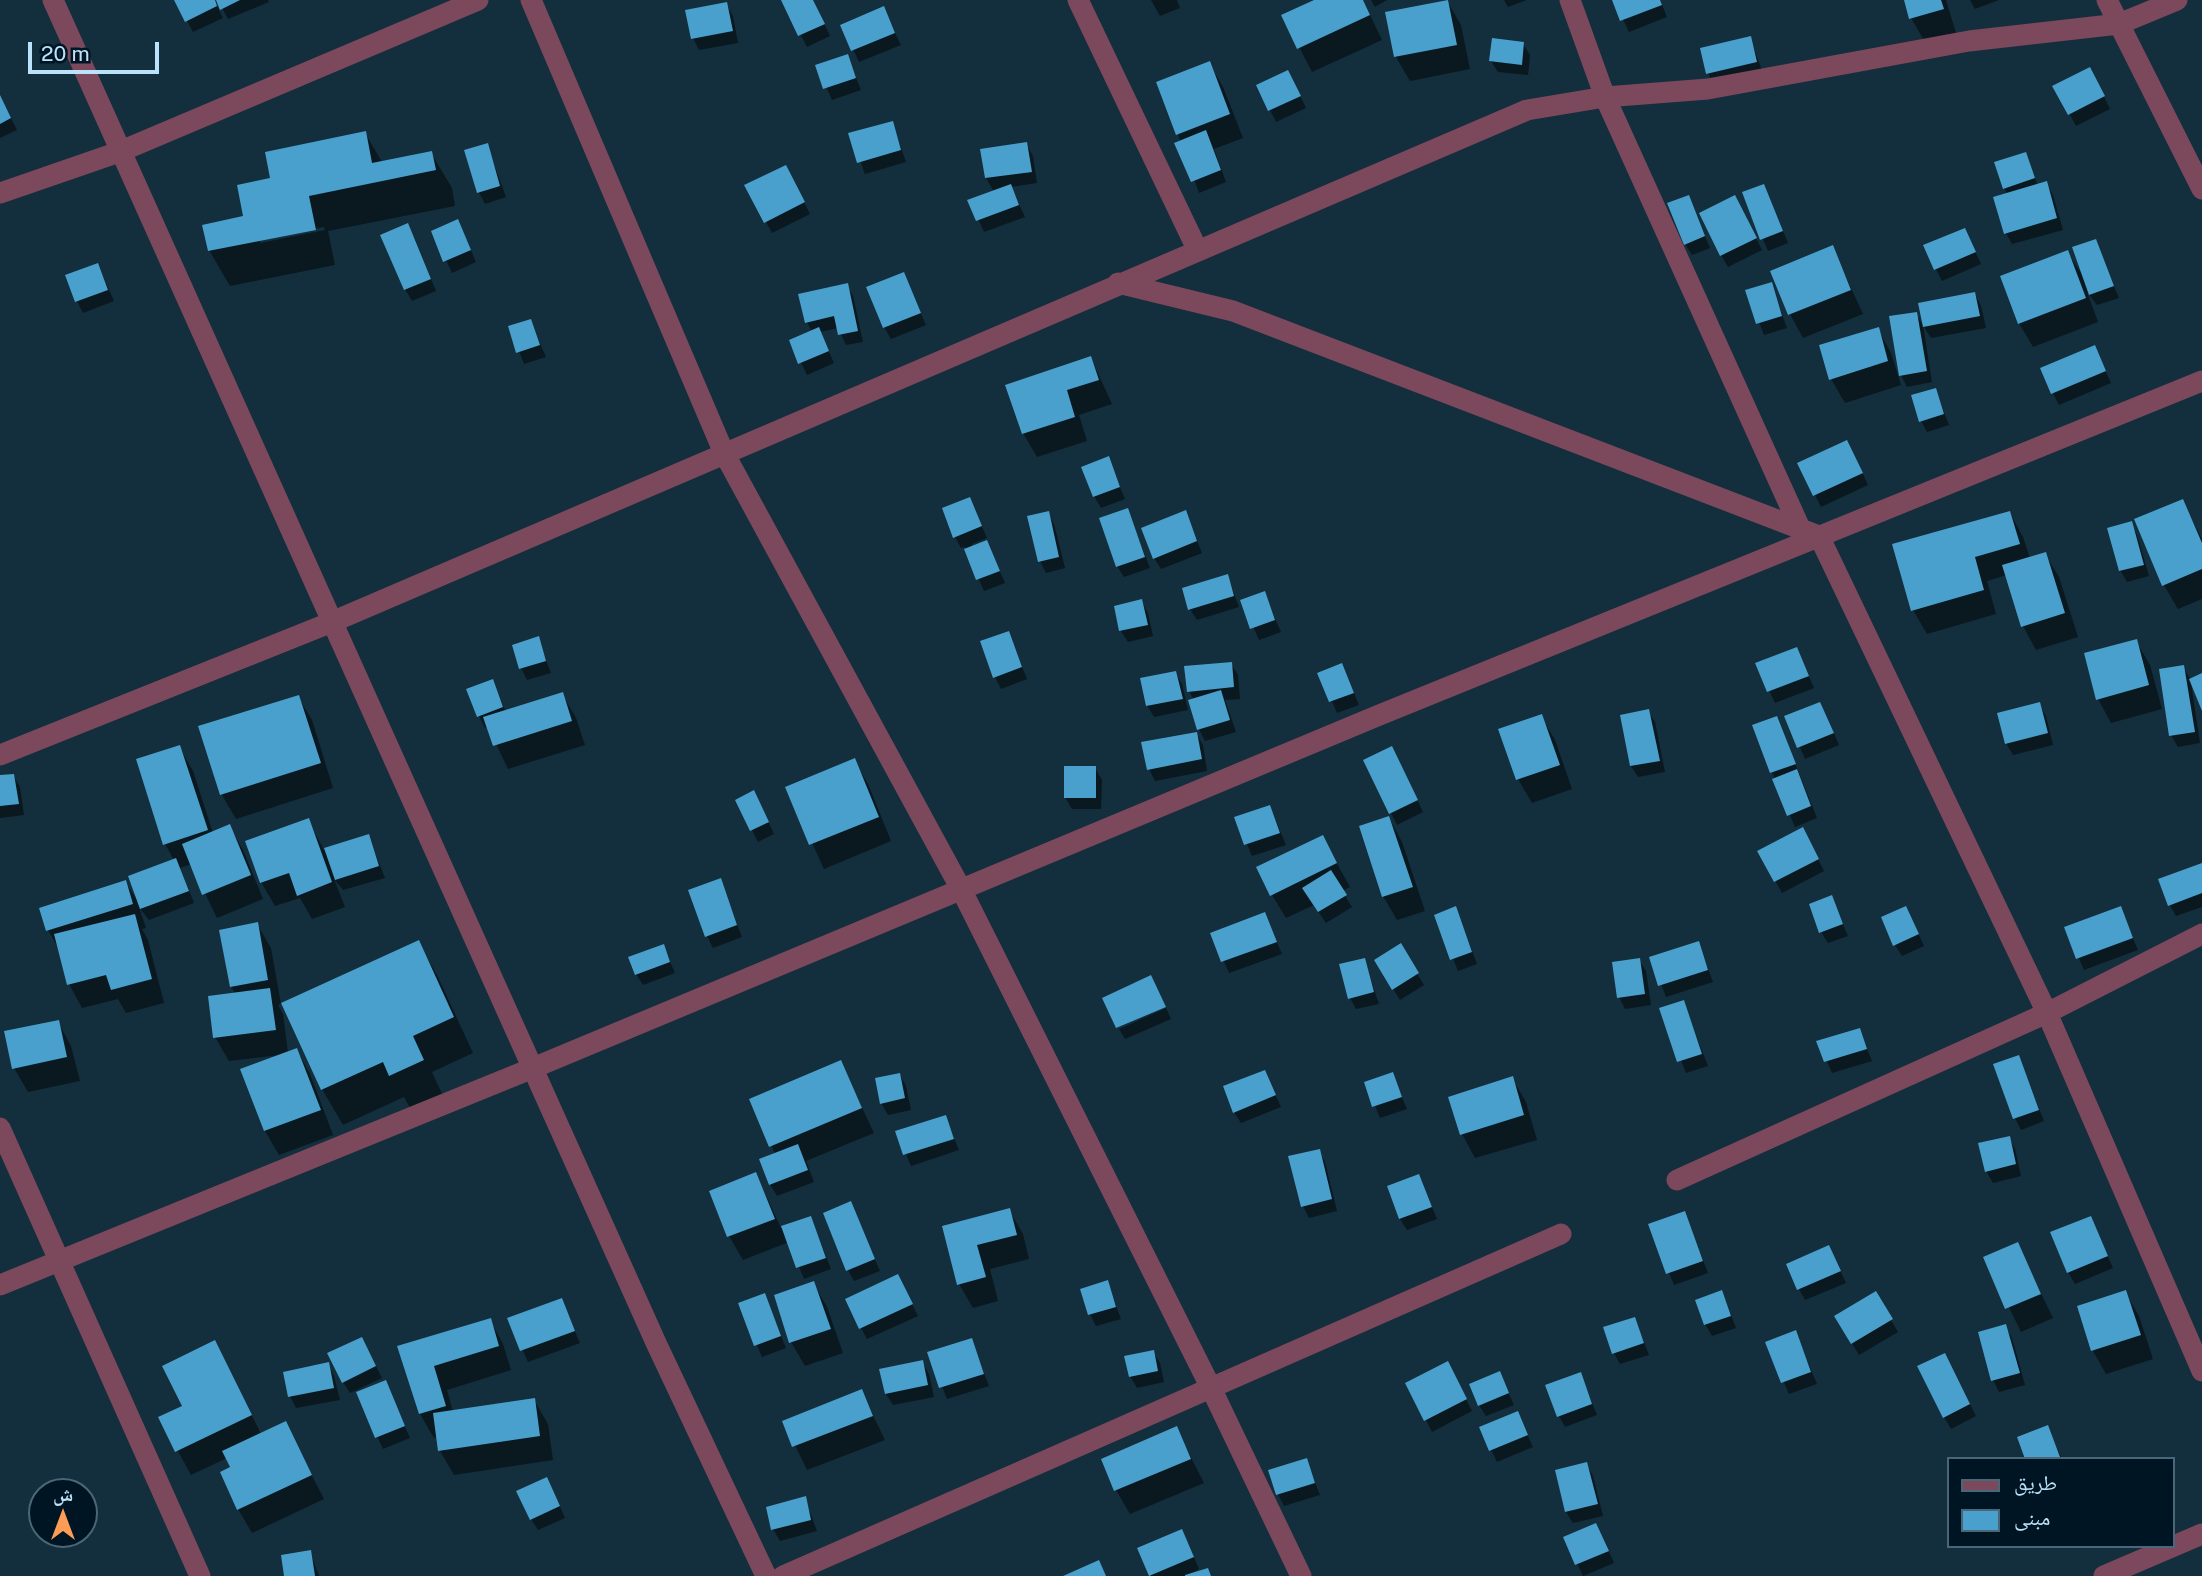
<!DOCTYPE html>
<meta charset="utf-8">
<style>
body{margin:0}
#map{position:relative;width:2202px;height:1576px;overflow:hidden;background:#132e3c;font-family:"Public Sans","Noto Naskh Arabic",sans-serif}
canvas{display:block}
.legend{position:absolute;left:1947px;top:1457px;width:228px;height:91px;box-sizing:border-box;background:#001523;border:2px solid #4a6779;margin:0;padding:9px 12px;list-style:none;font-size:21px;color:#bae2fa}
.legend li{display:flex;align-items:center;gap:14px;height:35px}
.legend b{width:35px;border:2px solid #4a6779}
.north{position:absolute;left:28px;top:1478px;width:70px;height:70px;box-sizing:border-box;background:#001523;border:2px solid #4a6779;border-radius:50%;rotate:0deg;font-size:19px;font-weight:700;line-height:28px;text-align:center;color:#bae2fa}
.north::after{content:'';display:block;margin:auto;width:24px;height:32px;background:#fd9c56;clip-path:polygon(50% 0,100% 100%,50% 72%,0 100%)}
.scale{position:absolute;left:28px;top:42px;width:131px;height:32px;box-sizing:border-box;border:4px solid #bae2fa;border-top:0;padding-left:9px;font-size:21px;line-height:24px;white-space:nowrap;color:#bae2fa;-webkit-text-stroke:5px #001523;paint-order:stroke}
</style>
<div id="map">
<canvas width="2202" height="1576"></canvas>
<ul class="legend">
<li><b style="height:9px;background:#7b485c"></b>طريق</li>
<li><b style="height:19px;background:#4aa0cd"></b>مبنى</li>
</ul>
<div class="north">ش</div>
<div class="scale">20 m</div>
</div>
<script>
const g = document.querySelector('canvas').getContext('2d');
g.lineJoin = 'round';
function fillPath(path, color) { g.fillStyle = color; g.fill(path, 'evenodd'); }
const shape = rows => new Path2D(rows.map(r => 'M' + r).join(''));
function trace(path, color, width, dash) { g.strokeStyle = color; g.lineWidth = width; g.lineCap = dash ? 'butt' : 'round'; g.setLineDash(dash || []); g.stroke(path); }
fillPath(shape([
 [176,0,214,0,223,18,193,32],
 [218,0,268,0,269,2,228,19],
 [783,0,813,0,830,36,807,47],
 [1151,0,1177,0,1180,8,1160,16],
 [1319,0,1363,0,1382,40,1312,72,1283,16],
 [1371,0,1387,0,1375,7],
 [1504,0,1527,0,1508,7],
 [1614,0,1660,0,1667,17,1629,32],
 [1905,0,1946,0,1956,33,1925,42,1911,18],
 [1970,0,1999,0,1975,9],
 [1447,1,1461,25,1470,69,1410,81,1396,57,1387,13],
 [726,4,733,16,738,43,699,50,693,38],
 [883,9,901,45,859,62,842,26],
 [1750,38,1763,73,1714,85,1708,73],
 [1523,44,1530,55,1528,75,1498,72,1491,61],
 [847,56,861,90,832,100,817,66],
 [1209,63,1223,87,1243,138,1214,149,1226,182,1199,193,1178,134],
 [2096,80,2110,109,2076,126,2055,87],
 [1294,83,1306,108,1276,122,1258,86],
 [0,97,17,130,0,138],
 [892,123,906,162,865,174,851,135],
 [365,133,382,162,431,153,452,188,455,206,328,231,335,265,230,286,209,250,245,218,272,179],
 [324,227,325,230,260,243,260,239],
 [1026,144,1033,156,1037,183,1011,187,1025,217,984,232,970,201,994,192,986,178,982,150],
 [487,145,506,197,485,204,479,192],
 [2025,154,2038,186,2046,183,2053,195,2063,230,2012,244,2006,233,2008,195,2004,188],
 [792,178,810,214,772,233,766,222],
 [1764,186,1788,243,1768,251,1744,193],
 [1688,197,1710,248,1692,255,1685,244],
 [1741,209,1762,250,1728,267,1721,255],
 [458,221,476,262,452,273,433,232],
 [1965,230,1981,264,1942,281,1936,269],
 [414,237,436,291,412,301,405,289],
 [2095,241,2119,298,2097,305,2087,292,2098,322,2033,347,2019,323,2067,252,2085,279],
 [1832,247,1863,314,1803,338,1790,314],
 [98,265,114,301,83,313,77,301],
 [903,274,926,325,891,339,884,327],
 [1771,284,1787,328,1764,335,1747,291],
 [847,285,853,296,863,342,846,345,838,328,820,332,834,363,807,375,791,341,812,332,807,322],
 [1975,294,1981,306,1986,328,1931,338,1924,327],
 [1916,314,1923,325,1932,382,1907,387,1901,375],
 [530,321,546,357,524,364,510,327],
 [1878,329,1891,353,1901,385,1845,403,1831,379],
 [2094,347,2111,383,2059,405,2053,393],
 [1091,358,1112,404,1079,415,1087,441,1037,457,1023,433],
 [1935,390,1949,425,1927,432,1921,421],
 [1853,453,1868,485,1821,507,1800,464],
 [1108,459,1125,499,1101,508,1094,496],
 [970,499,987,538,972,544,973,547,987,542,1005,583,984,591,965,547,961,548,955,537],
 [2182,501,2202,539,2202,599,2178,609,2164,585],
 [1127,510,1150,568,1124,577,1117,566],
 [1185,512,1202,553,1161,569,1154,558],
 [1048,513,1054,524,1065,568,1046,573,1040,561],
 [2010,513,2023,537,2030,558,2045,554,2059,577,2078,637,2036,650,2023,626,2007,575,1987,581,1996,614,1927,634,1913,610],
 [2131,523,2137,535,2149,576,2127,582,2120,570],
 [1227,576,1239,607,1197,620,1190,609],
 [1264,594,1281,632,1259,640,1242,601],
 [1141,601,1148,613,1153,636,1128,642,1121,631,1116,607],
 [1008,633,1027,679,1001,689,995,677],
 [538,639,551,673,527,680,521,668],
 [2136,641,2150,665,2162,709,2111,723,2098,699],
 [1796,649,1814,688,1775,703,1757,664],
 [1231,664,1238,675,1240,699,1225,700,1236,732,1205,741,1199,729,1194,700,1189,691],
 [1342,665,1359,705,1337,713,1320,674],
 [2183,667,2191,680,2202,675,2202,706,2191,683,2200,743,2178,747,2171,735],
 [1175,673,1182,684,1188,710,1154,717,1147,705],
 [492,681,506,712,562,694,576,718,585,745,508,769,488,727,485,728,479,716],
 [298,697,312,720,333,788,236,819,222,795,200,728],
 [2039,704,2046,716,2053,745,2013,755,2006,743],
 [1648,711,1655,722,1665,772,1638,777,1631,766],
 [1826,715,1839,745,1805,759,1787,717],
 [1541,716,1555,740,1572,789,1532,803,1518,779,1500,730],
 [1777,718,1817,818,1795,827,1772,772],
 [1196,733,1203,745,1207,771,1155,781,1149,769],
 [179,747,193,771,213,833,230,827,243,850,263,899,217,918,191,864,180,868,194,903,149,920,139,907,146,928,142,929,148,940,164,1003,126,1013,118,999,82,1008,69,984,60,951,48,930,41,909,125,882,140,904,174,860,165,844],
 [1398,760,1423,812,1397,825,1365,761],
 [854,761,868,784,891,841,824,869,787,788],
 [1095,768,1102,780,1101,809,1072,809,1065,797],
 [13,775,20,787,24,815,0,818,0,777],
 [760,804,774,834,758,842,752,830],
 [1270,807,1286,845,1252,856,1236,818],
 [1389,818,1402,842,1425,911,1397,920,1383,896],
 [308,820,324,850,368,836,385,878,343,890,334,879,345,907,312,919,300,898,275,906,261,882],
 [1322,837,1350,887,1342,891,1352,907,1326,923,1314,905,1286,918,1272,895],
 [1809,841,1824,871,1782,893,1760,852],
 [2202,865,2202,907,2176,916,2170,905],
 [720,880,742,937,713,948,707,936],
 [1831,897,1848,936,1828,943,1821,932],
 [1456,909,1477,964,1458,971,1436,916],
 [2120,909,2138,950,2084,970,2066,929],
 [1265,914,1282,954,1229,973,1212,934],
 [1912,919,1924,946,1902,956,1895,945],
 [257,924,271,948,281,1004,278,1005,283,1014,288,1053,297,1050,310,1074,333,1135,279,1155,265,1131,243,1070,280,1055,229,1061,215,1037,236,995,231,986],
 [418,942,438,977,473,1053,432,1072,443,1096,411,1110,404,1097,343,1125,322,1089],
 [1698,943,1713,982,1666,997,1651,958],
 [663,946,675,973,643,985,636,974],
 [1400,946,1424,985,1400,1000,1376,961],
 [1364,960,1379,1004,1356,1009,1350,998],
 [1639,960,1646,971,1651,1005,1625,1009,1619,997],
 [1683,1002,1708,1066,1686,1073,1661,1009],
 [1166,1008,1171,1019,1125,1039,1119,1029],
 [58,1022,71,1046,80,1081,28,1092,14,1068],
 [1859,1030,1872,1061,1832,1073,1819,1043],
 [2018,1057,2044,1121,2021,1130,2015,1118],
 [841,1063,874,1133,806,1161,814,1182,777,1196,770,1184,775,1154,751,1100],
 [1265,1072,1281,1107,1241,1123,1234,1112],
 [1392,1074,1407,1109,1380,1118,1366,1083],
 [900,1075,906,1086,911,1110,888,1115,881,1103],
 [1512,1078,1526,1102,1537,1140,1475,1158,1462,1134],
 [945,1117,959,1150,911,1166,897,1133],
 [2009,1138,2015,1149,2021,1176,1993,1183,1986,1171],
 [1319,1151,1325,1162,1337,1211,1309,1218,1303,1206],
 [756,1174,781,1228,811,1218,831,1269,804,1279,789,1242,743,1260,729,1236],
 [1419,1176,1437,1219,1407,1230,1400,1219],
 [850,1203,880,1271,854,1281,848,1270],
 [1009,1210,1023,1234,1029,1259,990,1269,998,1301,973,1308,959,1284,944,1227],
 [1685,1213,1708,1273,1674,1285,1650,1225],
 [2090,1218,2113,1268,2075,1284,2068,1272],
 [2017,1244,2053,1318,2021,1332,1985,1258],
 [1835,1259,1846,1283,1805,1300,1799,1289],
 [1107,1282,1121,1319,1096,1326,1090,1314],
 [813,1283,827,1307,843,1353,805,1366,791,1342],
 [904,1288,918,1316,867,1339,861,1328],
 [1722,1292,1736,1328,1712,1336,1705,1324],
 [2125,1292,2139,1316,2153,1359,2106,1374,2093,1351,2079,1307],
 [1875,1293,1898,1332,1859,1355,1836,1317],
 [764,1295,786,1348,762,1357,740,1304],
 [561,1300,580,1343,528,1362,509,1319],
 [1635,1319,1649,1355,1620,1364,1614,1353],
 [490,1320,503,1344,511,1370,447,1390,453,1412,534,1400,548,1424,553,1460,454,1475,440,1451,438,1436,434,1438,420,1414,399,1347],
 [2005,1327,2012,1338,2025,1385,1999,1392,1993,1380],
 [1795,1332,1817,1384,1789,1394,1767,1343],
 [971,1340,989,1386,947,1399,929,1353],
 [368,1350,382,1378,350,1393,343,1382],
 [1153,1352,1160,1363,1164,1382,1137,1388,1130,1376],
 [922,1362,929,1374,934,1397,893,1405,886,1394],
 [328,1364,334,1376,340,1400,296,1408,290,1396],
 [1951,1366,1976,1416,1951,1429,1944,1417],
 [228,1367,261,1434,285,1423,324,1499,252,1533,238,1509,232,1468,227,1458,191,1475,160,1418,184,1407],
 [1499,1373,1514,1405,1486,1416,1479,1405],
 [1580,1374,1597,1415,1565,1427,1559,1416],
 [1454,1375,1472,1411,1432,1432,1408,1384],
 [385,1382,410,1438,383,1449,358,1393],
 [861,1391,885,1440,807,1470,784,1422],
 [1517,1413,1533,1447,1497,1462,1481,1428],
 [1176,1428,1204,1483,1130,1514,1116,1490],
 [2047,1428,2062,1459,2026,1459],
 [1306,1460,1320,1495,1284,1506,1278,1494],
 [1586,1464,1593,1476,1603,1516,1573,1523,1566,1512,1557,1472],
 [553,1491,565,1518,538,1530,531,1519],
 [805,1499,817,1531,780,1541,773,1529],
 [1602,1536,1614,1563,1583,1576,1565,1538],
 [1188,1543,1199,1569,1187,1576,1151,1576,1139,1549],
 [310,1552,319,1576,286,1576]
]), '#0007');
fillPath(shape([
 [174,0,215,0,217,6,185,22],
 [216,0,240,0,220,10],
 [781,0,813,0,825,24,798,36],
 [1314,0,1363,0,1370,15,1297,49,1281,15],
 [1448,0,1457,45,1394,57,1385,12],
 [1612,0,1660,0,1662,5,1620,21],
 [1904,0,1941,0,1944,9,1909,19],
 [727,2,733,31,691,39,685,10],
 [884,6,895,33,851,51,840,25],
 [1751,36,1757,62,1706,74,1700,48],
 [1492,38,1524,42,1522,65,1489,61],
 [848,54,856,78,823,89,815,65],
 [1210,61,1230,114,1176,135,1156,82],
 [2090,67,2105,96,2068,115,2052,86],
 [1288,70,1301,96,1268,111,1256,85],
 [0,95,11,118,0,124],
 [893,121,901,150,857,163,848,133],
 [1206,130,1221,170,1191,182,1174,143],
 [366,131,372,163,432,151,436,170,309,196,316,230,208,251,202,225,243,216,237,185,270,178,265,152],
 [1027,142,1032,172,985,178,980,149],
 [488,143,500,186,477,193,464,150],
 [2026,152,2035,178,2003,189,1994,162],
 [786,165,805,202,764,223,744,185],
 [2047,181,2057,218,2004,234,1993,197],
 [1011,184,1019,205,976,221,967,200],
 [1764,184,1783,231,1760,240,1742,192],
 [1689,195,1705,236,1684,245,1667,203],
 [1735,195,1757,238,1720,256,1699,213],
 [458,219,471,250,443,262,431,231],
 [408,223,431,279,404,290,380,235],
 [1965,228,1976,252,1934,270,1923,245],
 [2096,239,2114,286,2089,295,2072,247],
 [1833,245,1851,290,1788,315,1770,271],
 [2068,250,2086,298,2018,324,2000,276],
 [98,263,108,290,75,302,65,275],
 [904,272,921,313,883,328,866,287],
 [1772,282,1782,316,1756,324,1745,290],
 [848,283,858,331,838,335,834,316,805,323,798,294],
 [1975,292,1980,316,1923,327,1918,303],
 [1917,312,1927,371,1899,376,1889,316],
 [531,319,540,345,516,353,508,326],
 [819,327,829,351,798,364,789,340],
 [1879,327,1888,361,1829,380,1819,345],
 [2095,345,2106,371,2051,394,2040,368],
 [1091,356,1099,380,1067,390,1075,417,1022,434,1005,385],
 [1936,388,1944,414,1919,422,1911,395],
 [1847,440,1863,473,1813,496,1797,463],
 [1109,456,1120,487,1093,497,1081,467],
 [970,497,982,526,953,538,942,508],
 [2183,499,2202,543,2202,569,2162,586,2134,519],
 [1128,508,1145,557,1116,567,1099,518],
 [1186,510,1197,541,1153,559,1141,528],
 [1049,511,1059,557,1038,562,1027,516],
 [2010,511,2020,544,1975,557,1984,590,1911,611,1892,544],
 [2132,521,2144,565,2119,571,2107,528],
 [987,540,1000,571,976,580,964,549],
 [2046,552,2065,613,2021,627,2002,565],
 [1228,574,1234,596,1188,610,1182,588],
 [1265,591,1275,620,1250,629,1240,600],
 [1142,599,1148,625,1119,631,1114,606],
 [1009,631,1022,667,993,678,980,641],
 [539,636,546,661,519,669,512,645],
 [2137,639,2149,685,2096,700,2084,653],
 [1797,647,1809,676,1767,692,1755,663],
 [1232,662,1234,687,1187,692,1184,666],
 [1342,663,1354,693,1329,702,1317,673],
 [2184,665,2195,732,2169,736,2159,669],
 [1176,671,1183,699,1146,706,1140,678],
 [2202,673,2202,711,2189,679],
 [493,679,503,707,477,717,466,689],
 [1221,690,1230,720,1197,730,1188,700],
 [563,692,572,721,493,746,483,717],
 [299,695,321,763,220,795,198,726],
 [1820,702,1834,733,1797,748,1784,716],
 [2040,702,2048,733,2005,744,1997,713],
 [1649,709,1660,761,1630,766,1620,715],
 [1542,714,1560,765,1516,780,1498,729],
 [1777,716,1796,764,1770,773,1752,725],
 [1197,732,1202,759,1147,770,1141,742],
 [180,745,208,830,163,845,136,759],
 [1392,746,1418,800,1389,814,1363,760],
 [855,758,879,817,809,845,785,787],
 [1064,766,1096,766,1096,798,1064,798],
 [1797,769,1811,806,1787,816,1772,779],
 [14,774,19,804,0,806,0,775],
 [754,790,769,822,750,831,735,800],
 [1270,805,1280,833,1244,845,1234,817],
 [1389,816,1413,887,1382,897,1359,826],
 [309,818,332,882,297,896,289,873,260,883,245,841],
 [230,824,251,875,202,895,182,844],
 [1803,827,1819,859,1774,882,1757,851],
 [369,834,379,866,335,880,324,848],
 [1323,835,1337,863,1270,896,1256,867],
 [176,858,189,891,140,909,128,876],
 [2202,863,2202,893,2168,906,2158,879],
 [1331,870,1347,895,1318,912,1302,888],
 [721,878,737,925,705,937,688,890],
 [126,880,133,904,46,931,39,908],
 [1832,895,1843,924,1819,933,1809,904],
 [1456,906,1472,952,1450,960,1434,915],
 [1906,906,1919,934,1893,946,1881,917],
 [2121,906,2133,938,2076,959,2064,927],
 [1265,912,1277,942,1221,962,1210,933],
 [135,914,152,979,111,990,106,975,67,985,54,934],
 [258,922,268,980,230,987,219,930],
 [419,940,454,1017,413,1036,424,1060,389,1076,383,1062,321,1090,281,1003],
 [1699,941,1708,970,1658,986,1649,957],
 [1401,943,1419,973,1392,990,1374,960],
 [664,944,670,962,635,975,628,957],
 [1365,958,1374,992,1348,999,1339,964],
 [1640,958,1645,994,1617,998,1612,962],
 [1151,975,1166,1007,1116,1028,1102,998],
 [270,988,276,1030,213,1038,208,996],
 [1684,1000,1702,1054,1677,1062,1659,1008],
 [59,1020,67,1057,12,1069,4,1031],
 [1860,1028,1867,1049,1824,1062,1816,1041],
 [297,1048,321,1110,264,1131,240,1069],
 [2019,1055,2039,1110,2013,1119,1993,1064],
 [841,1060,862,1108,769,1147,749,1099],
 [1265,1070,1276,1095,1233,1113,1223,1086],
 [1393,1072,1402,1097,1372,1107,1364,1082],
 [900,1073,905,1098,880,1104,875,1078],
 [1513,1076,1524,1115,1460,1135,1448,1097],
 [946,1115,954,1139,903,1155,895,1131],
 [2010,1136,2016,1164,1985,1172,1978,1143],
 [798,1144,808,1170,769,1185,759,1159],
 [1320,1149,1332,1199,1301,1207,1288,1156],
 [756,1172,775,1219,727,1237,709,1191],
 [1419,1174,1432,1207,1399,1219,1387,1186],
 [851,1201,875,1259,846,1271,823,1213],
 [1010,1208,1017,1235,977,1245,986,1277,957,1285,942,1226],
 [1685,1211,1703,1261,1666,1274,1648,1224],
 [811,1216,826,1258,796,1268,781,1226],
 [2091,1216,2108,1256,2067,1273,2050,1232],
 [2018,1242,2041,1294,2005,1309,1983,1257],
 [1829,1245,1841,1271,1797,1290,1786,1264],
 [898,1274,913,1304,859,1329,845,1299],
 [1108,1280,1116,1307,1088,1315,1080,1289],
 [814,1281,831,1329,789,1343,774,1295],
 [1722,1290,1731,1316,1704,1325,1695,1300],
 [2126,1290,2141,1335,2091,1351,2077,1306],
 [1876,1291,1893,1319,1851,1344,1834,1316],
 [765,1293,781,1336,754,1346,738,1303],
 [562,1298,575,1331,520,1351,507,1318],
 [1635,1317,1644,1343,1612,1354,1603,1327],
 [491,1318,499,1346,434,1366,446,1406,419,1414,397,1346],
 [2006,1324,2020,1373,1991,1381,1978,1332],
 [1796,1330,1811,1372,1781,1383,1765,1342],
 [362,1337,376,1366,342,1383,327,1353],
 [972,1338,984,1374,939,1388,927,1352],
 [215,1340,252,1415,175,1452,158,1417,182,1406,162,1366],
 [1154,1350,1158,1371,1129,1377,1124,1356],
 [1945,1353,1970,1404,1943,1418,1917,1366],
 [923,1360,928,1385,885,1394,879,1369],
 [1448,1361,1467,1399,1424,1421,1405,1383],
 [329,1362,334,1388,288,1397,283,1372],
 [1500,1371,1509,1393,1478,1406,1469,1384],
 [1581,1372,1592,1404,1557,1417,1545,1385],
 [386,1380,405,1426,375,1438,356,1392],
 [862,1389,873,1416,792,1447,782,1421],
 [535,1398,540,1436,438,1451,433,1413],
 [1518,1411,1528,1435,1489,1451,1479,1427],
 [286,1421,312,1475,237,1510,220,1472,230,1467,222,1451],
 [2048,1425,2060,1457,2025,1459,2017,1437],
 [1177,1426,1191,1459,1114,1491,1101,1459],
 [1307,1458,1315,1483,1276,1495,1268,1470],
 [1587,1462,1598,1504,1565,1512,1555,1470],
 [547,1477,560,1506,530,1520,516,1491],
 [806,1496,811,1520,771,1530,766,1507],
 [1596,1523,1609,1551,1575,1565,1563,1537],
 [1182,1529,1194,1557,1149,1576,1137,1548],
 [311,1550,315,1576,284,1576,281,1555],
 [1099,1560,1106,1576,1063,1576],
 [1208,1568,1211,1576,1185,1576,1185,1575]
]), '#4aa0cd');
trace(shape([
 [53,0,657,1345,766,1576],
 [531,0,724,453,961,889,1211,1388,1301,1576],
 [1078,0,1197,249],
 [1570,0,1605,97,1800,528],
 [2107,0,2202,189],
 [0,193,119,152,478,0],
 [1118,283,1233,311,1819,536,2047,1013,2202,1371],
 [0,755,332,622,1527,110,1605,97,1708,89,1969,41,2119,24,2177,0],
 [0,1128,200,1576],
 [1677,1180,2047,1013,2202,934],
 [0,1285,533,1068,1377,716,2202,381],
 [783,1576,1561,1234],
 [2104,1576,2202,1534]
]), '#7b485c', 21);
</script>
